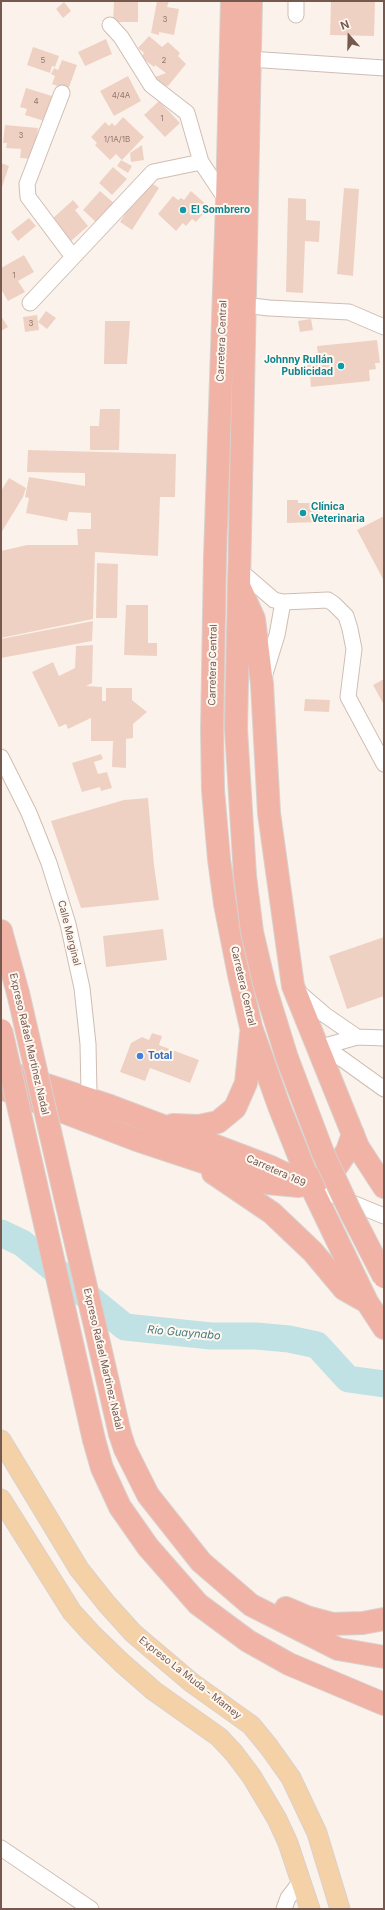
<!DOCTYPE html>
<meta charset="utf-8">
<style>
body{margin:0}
#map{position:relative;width:385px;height:1910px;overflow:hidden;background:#fbf3eb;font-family:Inter,sans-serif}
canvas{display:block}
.frame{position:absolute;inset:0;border:2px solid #75594f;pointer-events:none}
.north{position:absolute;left:329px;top:16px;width:40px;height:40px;-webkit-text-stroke:3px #fef8f1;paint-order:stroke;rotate:340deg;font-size:11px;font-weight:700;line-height:16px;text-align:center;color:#75594f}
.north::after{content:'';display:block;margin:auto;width:14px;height:18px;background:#75594f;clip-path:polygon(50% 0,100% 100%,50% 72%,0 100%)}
</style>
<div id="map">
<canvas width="385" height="1910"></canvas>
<div class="frame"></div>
<div class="north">N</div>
</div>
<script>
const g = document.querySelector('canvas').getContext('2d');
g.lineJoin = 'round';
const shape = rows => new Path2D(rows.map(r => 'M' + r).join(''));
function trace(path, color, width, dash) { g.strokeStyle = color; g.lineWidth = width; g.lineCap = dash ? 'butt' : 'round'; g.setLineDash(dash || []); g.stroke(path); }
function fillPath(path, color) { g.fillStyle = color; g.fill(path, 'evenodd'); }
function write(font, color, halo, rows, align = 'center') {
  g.font = font + ' Inter,sans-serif'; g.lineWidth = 4; g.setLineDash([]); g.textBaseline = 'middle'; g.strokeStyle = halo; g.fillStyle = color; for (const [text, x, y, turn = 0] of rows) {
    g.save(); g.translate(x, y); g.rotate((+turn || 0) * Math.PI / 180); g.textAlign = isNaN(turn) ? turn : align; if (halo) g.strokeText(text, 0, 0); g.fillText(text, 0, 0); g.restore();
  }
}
trace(shape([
 [1,1233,22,1243,125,1327,211,1336,256,1336,289,1339,317,1345,348,1379,384,1384]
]), '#c0e2e4', 27);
fillPath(shape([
 [114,1,138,1,138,22,113,22],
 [157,1,169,1,167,7,179,9,174,35,159,32,159,35,151,33],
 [331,1,375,1,374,36,330,35],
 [64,2,71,11,63,18,56,9],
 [149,36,162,47,168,42,180,53,178,56,186,64,168,86,161,85,155,77,166,73,155,65,154,67,141,57,144,53,138,48],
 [106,39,112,54,85,66,78,52],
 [33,47,59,56,55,67,52,66,50,73,27,65],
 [62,60,77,65,68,90,52,84,55,76,51,74,54,68,58,70],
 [128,76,141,101,114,116,100,91],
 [26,88,52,96,44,121,25,115,27,109,20,107],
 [159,101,180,123,165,137,144,115],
 [123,117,144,137,122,160,116,154,110,160,95,145,97,143,91,137,105,122,109,126,112,123,115,126],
 [5,125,38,128,35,159,20,158,21,149,6,148,7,143,3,143],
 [142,145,144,160,131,162,130,153],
 [121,160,132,166,128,173,117,166],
 [1,163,9,166,2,187,1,187],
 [113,167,127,179,112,195,99,183],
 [147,180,159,188,132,230,120,222],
 [344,188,359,189,353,276,337,274],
 [100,191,116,205,98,224,83,210],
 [191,191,209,207,196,222,192,219,186,226,183,223,176,231,158,214,173,196,178,200,181,198,184,200],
 [288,198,306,199,306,220,320,221,319,242,305,241,303,293,286,292],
 [73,200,79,207,75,210,88,226,71,241,52,219],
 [29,218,36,226,18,241,11,232],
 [24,255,34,272,18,281,25,292,8,301,1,289,1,268],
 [46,311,56,318,47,329,38,322,39,330,25,332,23,317,37,315,38,322],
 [1,316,8,327,1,331],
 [311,319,313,330,300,332,298,321],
 [105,321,130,321,127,364,104,364],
 [377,340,380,363,375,363,376,369,369,370,370,381,311,387,310,376,307,376,306,363,319,362,317,346],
 [100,409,120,409,119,450,90,450,90,426,99,426],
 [28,450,176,454,175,497,160,497,158,556,95,552,93,619,1,638,1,551,27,545,78,545,77,529,91,529,91,513,69,512,67,521,26,513,29,498,25,497,29,477,85,486,85,473,27,472],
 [9,478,26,488,23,497,1,533,1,491],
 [287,500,298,500,298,503,320,503,320,522,287,523],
 [384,516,384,581,357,530],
 [97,563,118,564,117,618,96,618],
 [126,605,148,605,148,643,157,643,157,656,124,655],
 [93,621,92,641,1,658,1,639],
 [93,645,92,683,86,686,102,687,102,701,106,701,106,688,132,688,132,700,147,712,133,724,133,738,126,739,126,768,112,767,113,741,91,741,91,718,68,729,66,724,59,727,32,672,53,662,59,676,75,668,76,646],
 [384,679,384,705,373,685],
 [305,699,330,700,329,712,304,711],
 [101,754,103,759,94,762,98,774,107,772,112,788,101,791,100,787,82,792,72,763],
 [148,798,154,865,159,900,81,908,51,821,124,800],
 [163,929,167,960,106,967,103,936],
 [384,937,384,996,347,1009,329,956],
 [152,1033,162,1036,159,1045,199,1060,190,1083,150,1068,145,1081,120,1072,131,1043,142,1037,149,1040]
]), '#efd1c4');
const minor = shape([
 [296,15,296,1],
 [110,25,121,37,151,85,187,113,201,162,227,201],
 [249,59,384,68],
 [62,93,27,184,28,197,73,257],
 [30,303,153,172,201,162],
 [244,305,269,308,349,312,384,327],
 [238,569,274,600,283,602,328,600,334,604,346,616,350,629,354,649,348,697,384,764],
 [264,677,277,635,283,602],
 [1,757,29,813,49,863,68,924,82,988,88,1044,89,1093,87,1107],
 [296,990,325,1015,357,1037],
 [317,1048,331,1051,384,1089],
 [318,1048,357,1037,384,1038],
 [311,1186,384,1216],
 [1,1848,91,1909],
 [284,1909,288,1898,301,1881]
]);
const major = shape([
 [1,1440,79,1569,106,1603,133,1633,192,1683,251,1725,269,1747,291,1778,317,1833,340,1909],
 [1,1499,72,1612,92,1634,122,1663,154,1691,219,1737,234,1753,252,1777,277,1819,288,1843,310,1909]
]);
const highway = shape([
 [232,1,227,201,215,557,212,731,213,790,219,859,225,904,239,975,251,1027,279,1106,311,1186,367,1302,384,1328],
 [240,588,254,619,262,684,269,813,293,986,358,1147,384,1187],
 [245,876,236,729,251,1],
 [1,931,18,993],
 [1,1070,110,1106,245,1157,271,1167,311,1186],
 [1,1088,137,1140,267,1183,299,1186],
 [173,1125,199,1126,218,1122,235,1108,246,1083,251,1034],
 [213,1173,272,1213,313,1252,344,1289,367,1302],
 [316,1182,337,1166,347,1151,353,1134],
 [120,1434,125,1449,148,1495,201,1562,251,1605,338,1649,384,1657],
 [94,1440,102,1468,120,1507,148,1547,198,1604,248,1641,289,1664,384,1704],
 [286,1608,307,1617,333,1624,363,1623,384,1619]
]);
trace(minor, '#cfbdb3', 17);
trace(major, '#d8d1ce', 21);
trace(highway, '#d8d1ce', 24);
trace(minor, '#fff', 15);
trace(major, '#f5d1a8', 19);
trace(highway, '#f1b3a6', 22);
const highwayBridge = shape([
 [245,876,252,932,265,987,287,1058,323,1153,350,1211,384,1277],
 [18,993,120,1434],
 [1,1030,94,1440]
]);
trace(highwayBridge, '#d8d1ce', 24, []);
trace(highwayBridge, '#f1b3a6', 22);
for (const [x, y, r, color] of [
 [183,210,4,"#0f9aa8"],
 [341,366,4,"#0f9aa8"],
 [303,513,4,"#0f9aa8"],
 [140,1056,4,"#3f7fe0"]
]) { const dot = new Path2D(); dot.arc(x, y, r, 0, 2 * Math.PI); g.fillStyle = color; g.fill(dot); trace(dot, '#fef8f1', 1.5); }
write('8px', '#94776c', null, [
 ["3",165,20],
 ["5",43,61],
 ["2",164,61],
 ["4/4A",121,96],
 ["4",36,102],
 ["1",162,119],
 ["3",21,136],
 ["1/1A/1B",117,140],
 ["1",14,276],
 ["3",31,324]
]);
write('bold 10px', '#0d838f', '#fef8f1', [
 ["El Sombrero",191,210],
 ["Johnny Rullán",333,360,"right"],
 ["Publicidad",333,372,"right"],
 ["Clínica",311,507],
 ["Veterinaria",311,519]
], 'left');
write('10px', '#75594f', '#fef8f1', [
 ["Carretera Central",222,341,-88],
 ["Carretera Central",213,665,-89],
 ["Calle Marginal",69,933,76],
 ["Carretera Central",243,986,77],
 ["Expreso Rafael Martínez Nadal",29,1044,77],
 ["Carretera 169",276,1171,24],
 ["Expreso Rafael Martínez Nadal",103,1359,77],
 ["Expreso La Muda - Mamey",190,1678,38]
]);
write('bold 10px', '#366cbe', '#fef8f1', [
 ["Total",148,1056]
], 'left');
write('italic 11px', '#477b7f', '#fef8f1', [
 ["Río Guaynabo",184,1333,5]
]);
</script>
